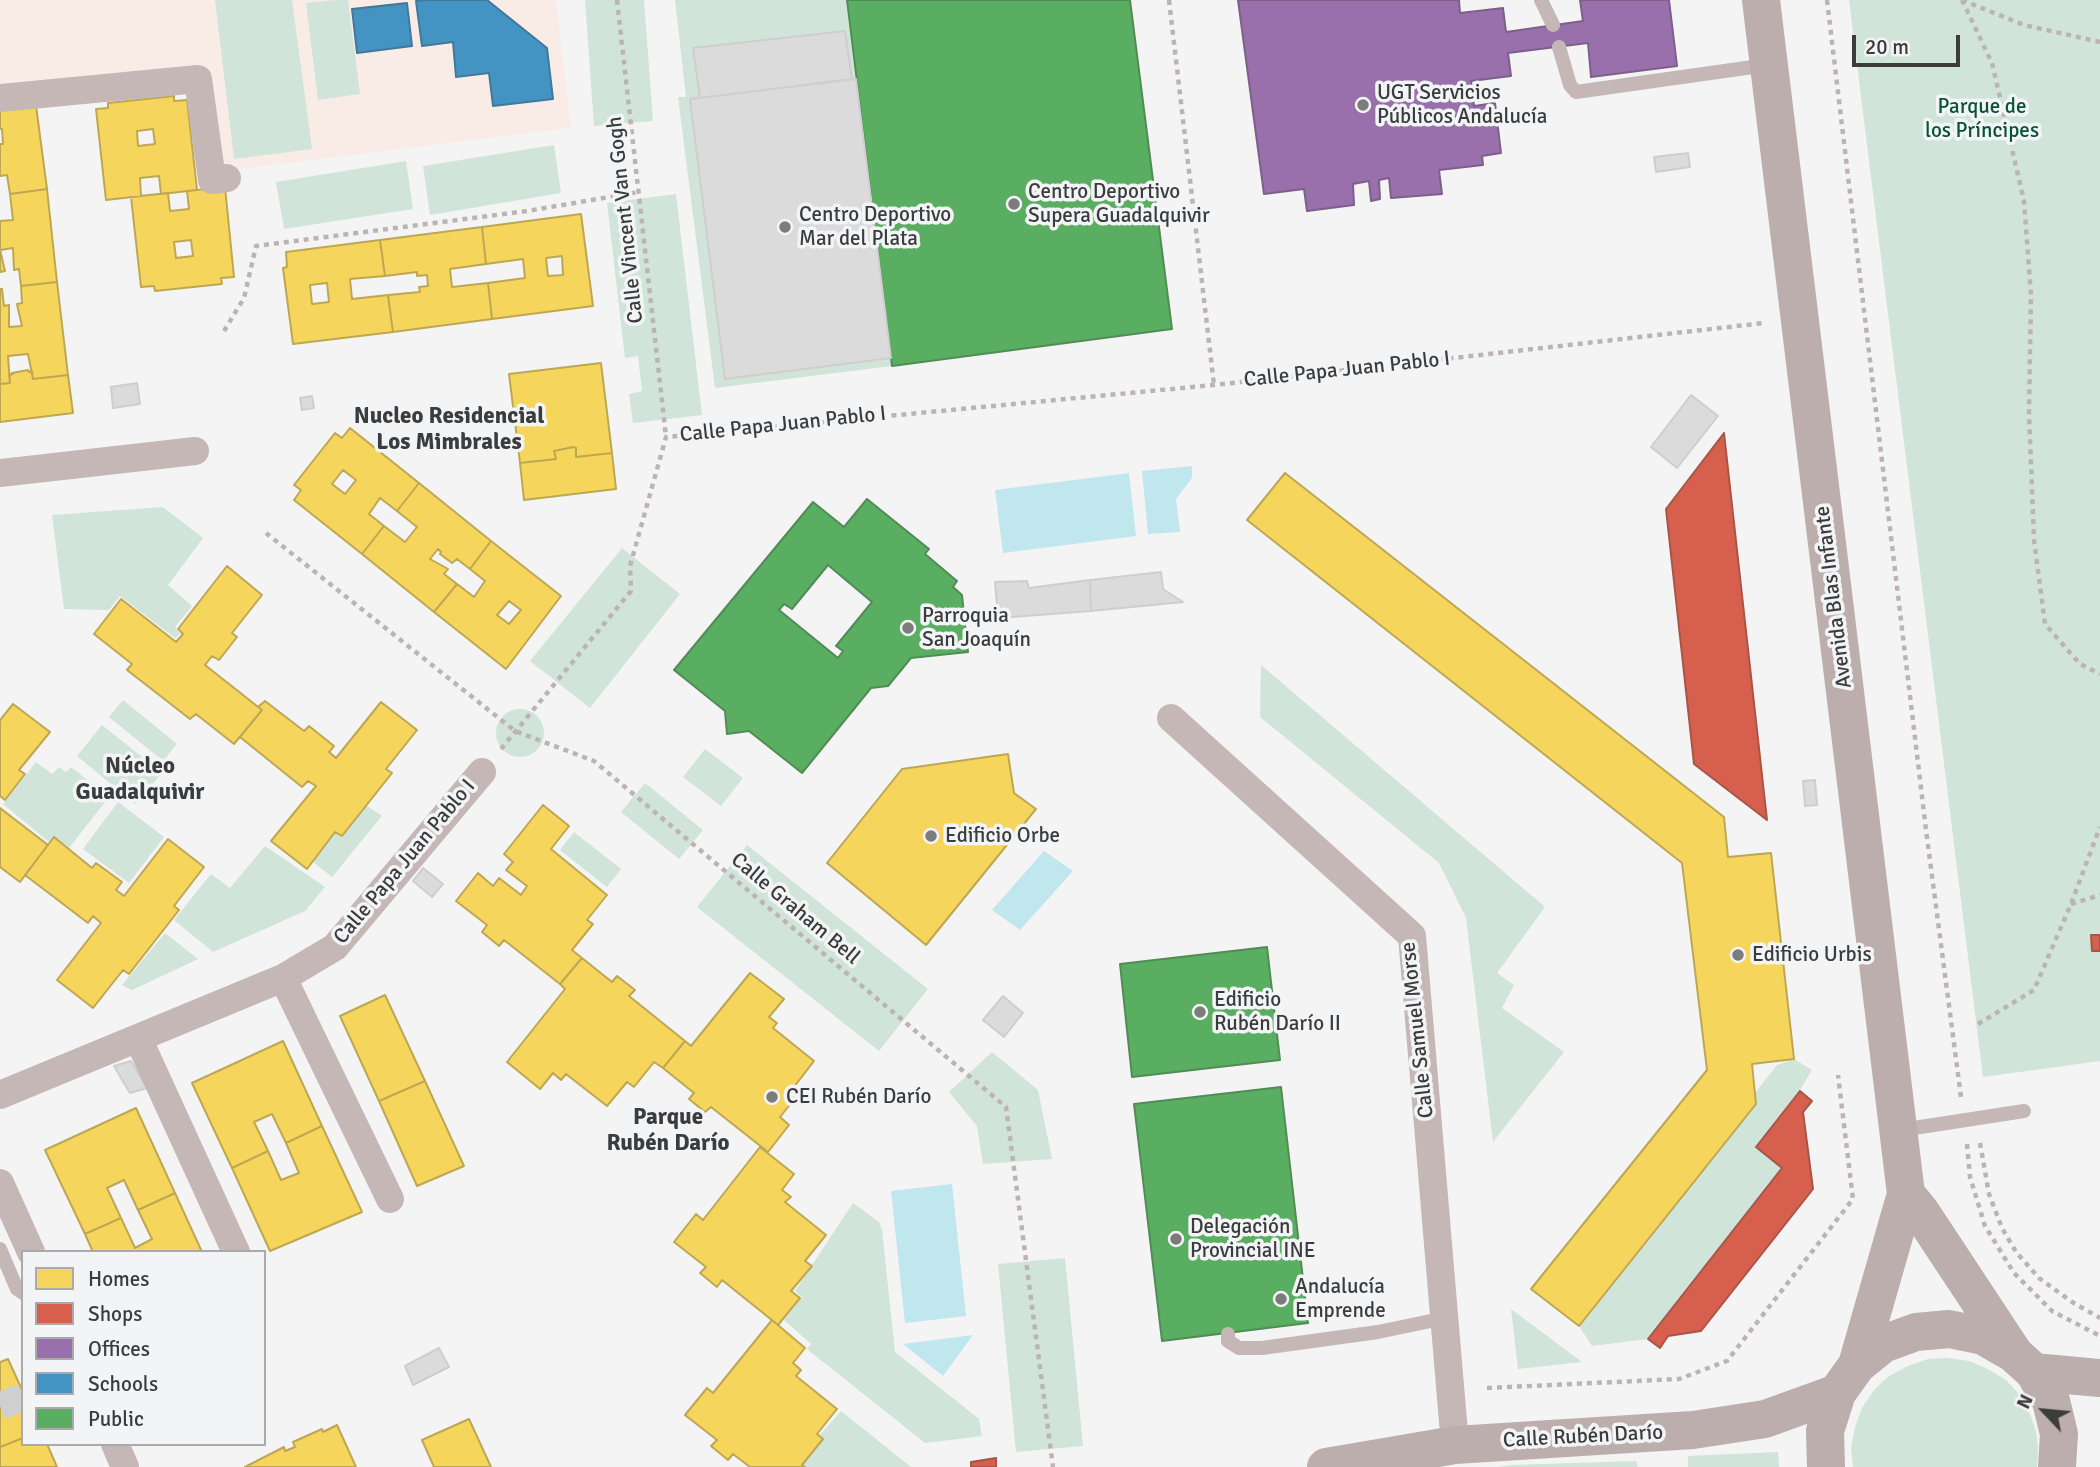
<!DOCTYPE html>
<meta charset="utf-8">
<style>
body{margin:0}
#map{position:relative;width:2100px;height:1467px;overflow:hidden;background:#f4f4f5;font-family:Signika,sans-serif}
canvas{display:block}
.legend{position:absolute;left:21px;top:1250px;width:245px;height:196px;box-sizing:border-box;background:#f3f4f6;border:2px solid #aaaaac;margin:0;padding:9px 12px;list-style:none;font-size:21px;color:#3c3c3d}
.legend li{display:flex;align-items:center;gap:14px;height:35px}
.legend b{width:35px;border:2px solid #aaaaac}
.north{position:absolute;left:2009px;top:1376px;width:70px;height:70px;-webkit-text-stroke:5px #f3f4f6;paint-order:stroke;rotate:296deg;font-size:19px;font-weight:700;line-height:28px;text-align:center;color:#3c3c3d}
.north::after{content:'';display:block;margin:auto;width:24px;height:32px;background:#3c3c3d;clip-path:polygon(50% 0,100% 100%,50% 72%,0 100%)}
.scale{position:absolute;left:1852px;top:35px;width:108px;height:32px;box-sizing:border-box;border:4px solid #3c3c3d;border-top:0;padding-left:9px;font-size:21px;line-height:24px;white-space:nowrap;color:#3c3c3d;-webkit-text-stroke:5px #f3f4f6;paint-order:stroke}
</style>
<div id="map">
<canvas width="2100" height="1467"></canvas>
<ul class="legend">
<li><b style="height:19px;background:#f6d55c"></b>Homes</li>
<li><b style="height:19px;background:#d6604d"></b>Shops</li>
<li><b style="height:19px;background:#9970ab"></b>Offices</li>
<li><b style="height:19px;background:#4393c3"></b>Schools</li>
<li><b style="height:19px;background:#5aae61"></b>Public</li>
</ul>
<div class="north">N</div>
<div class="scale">20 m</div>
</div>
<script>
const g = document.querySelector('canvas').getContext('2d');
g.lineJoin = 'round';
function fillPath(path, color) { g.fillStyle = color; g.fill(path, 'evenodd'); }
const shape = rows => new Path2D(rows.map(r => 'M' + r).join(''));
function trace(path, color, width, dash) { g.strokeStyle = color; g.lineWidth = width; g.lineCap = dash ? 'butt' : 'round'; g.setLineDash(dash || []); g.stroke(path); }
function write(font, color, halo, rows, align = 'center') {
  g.font = font + ' Signika,sans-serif'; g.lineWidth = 7; g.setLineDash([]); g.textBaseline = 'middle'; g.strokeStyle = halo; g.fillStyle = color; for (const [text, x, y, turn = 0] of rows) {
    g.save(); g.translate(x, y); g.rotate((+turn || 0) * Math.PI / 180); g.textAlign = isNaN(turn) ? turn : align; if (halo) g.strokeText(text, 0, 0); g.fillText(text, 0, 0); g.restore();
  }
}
fillPath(shape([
 [0,0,556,0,571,128,222,171,209,69,0,92]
]), '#f9ece6');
fillPath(shape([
 [215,0,292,0,312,149,234,159],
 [335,0,348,0,360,94,318,100,306,3],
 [585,0,644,0,653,121,594,126],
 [675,0,847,0,892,366,715,388,678,97,686,97],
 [1849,0,2100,0,2100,1061,1983,1077],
 [554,145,561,193,430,215,423,166],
 [406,161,413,209,284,229,276,182],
 [676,194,702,415,633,423,629,394,642,391,638,356,625,358,607,203],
 [163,507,203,538,168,585,192,606,175,627,180,634,175,638,120,596,109,610,64,609,52,515],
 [622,548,680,594,590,708,530,661],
 [1261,665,1545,907,1497,973,1514,985,1502,1008,1564,1052,1493,1142,1466,918,1439,863,1260,717],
 [123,700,177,744,163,761,109,717],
 '496 733a24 24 0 1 1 48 0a24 24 0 1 1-48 0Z',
 [102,725,162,773,135,804,77,756],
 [705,749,743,778,721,806,683,777],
 [36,762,52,774,59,767,66,772,71,767,109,797,69,848,54,836,49,842,3,804],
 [645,783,703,830,679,859,621,812],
 [118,802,164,837,129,883,83,849],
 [366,805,382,816,332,877,313,862,335,832],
 [574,832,621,869,607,887,560,850],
 [747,845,928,989,879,1051,697,907],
 [265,846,325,887,305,911,213,952,174,920,211,874,230,888],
 [165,933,198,959,132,990,122,985],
 [992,1052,1038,1090,1052,1159,983,1164,977,1126,949,1092],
 [1794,1059,1812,1070,1797,1095,1756,1147,1782,1168,1648,1339,1592,1346,1579,1326,1756,1104,1755,1093,1777,1065],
 [853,1203,879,1222,882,1230,895,1352,979,1419,982,1436,925,1443,807,1349,811,1344,784,1320,802,1297,795,1291],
 [1065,1258,1083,1446,1016,1452,998,1264],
 [1511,1309,1582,1362,1518,1369],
 [1948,1358,1969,1361,1988,1369,2006,1380,2020,1395,2030,1414,2036,1431,2038,1449,2037,1467,1853,1467,1851,1448,1855,1427,1862,1408,1874,1390,1889,1376,1908,1366,1928,1359],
 [841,1411,911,1467,805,1467,802,1465,823,1440,819,1436],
 [1778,1452,1779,1467,1688,1467,1688,1456],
 [1636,1461,1638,1467,1498,1467,1512,1465]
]), '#d0e4d9');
fillPath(shape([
 [1192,466,1192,478,1176,499,1180,532,1148,534,1142,471],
 [1129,473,1136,536,1003,553,995,490],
 [1044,851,1073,871,1020,930,992,910],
 [952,1184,966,1316,905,1323,891,1191],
 [973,1335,943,1376,903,1344]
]), '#c0e6ee');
const homes = shape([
 [174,96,174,101,187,100,197,190,161,194,159,176,140,178,141,196,106,200,96,109,108,108,108,103,174,96],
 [153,129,155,144,138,146,137,131,153,129],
 [35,98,47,189,10,194,7,175,0,176,0,144,3,144,2,129,0,129,0,103,35,98],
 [225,187,234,277,221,278,222,284,155,291,154,286,141,287,131,197,168,193,170,211,189,209,187,191,225,187],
 [191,240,193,256,176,258,174,242,191,240],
 [47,189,57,282,21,286,19,269,14,270,13,248,0,250,5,271,0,272,0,221,13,220,10,194,47,189],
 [581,214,593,306,492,319,488,283,525,278,523,259,486,264,482,227,581,214],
 [562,256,563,275,548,276,546,258,562,256],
 [482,227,486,264,450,269,452,287,488,283,492,319,393,332,388,295,420,292,419,287,428,286,427,275,417,276,417,272,385,276,380,240,482,227],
 [380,240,385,276,350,279,352,299,388,295,393,332,293,344,283,268,287,267,286,252,380,240],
 [327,283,329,302,312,304,310,285,327,283],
 [57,282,68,375,33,379,28,354,8,356,10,383,0,384,0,289,2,289,4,306,9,305,9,327,22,326,17,304,22,303,21,286,57,282],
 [601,363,612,453,576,457,576,448,573,447,554,451,556,459,520,463,509,374,601,363],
 [28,370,29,372,32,371,33,379,68,375,73,413,0,422,0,384,10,383,9,375,13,374,12,373,28,370],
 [350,428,419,483,397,511,380,498,369,514,384,526,362,554,294,500,301,490,294,485,335,433,342,438,350,428],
 [343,470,356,480,345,494,332,484,343,470],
 [573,447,576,448,576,457,612,453,616,489,524,500,520,463,556,459,554,451,573,447],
 [1285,473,1724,817,1728,857,1771,853,1794,1059,1752,1064,1756,1104,1579,1326,1531,1289,1707,1070,1682,863,1247,520,1285,473],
 [419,483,491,541,470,569,457,559,452,563,440,554,441,552,438,549,430,559,448,569,444,574,457,584,434,612,362,554,384,526,405,542,417,527,397,511,419,483],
 [491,541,561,596,506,669,434,612,457,584,474,597,485,581,470,569,491,541],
 [509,601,521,610,509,624,497,615,509,601],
 [227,566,262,595,232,633,237,637,219,660,212,656,205,665,262,710,234,744,196,714,190,719,127,670,132,664,94,634,121,599,176,642,183,634,178,629,227,566],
 [265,701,304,731,309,726,334,746,329,752,336,758,381,702,417,730,386,769,392,773,342,836,335,832,307,869,271,841,316,786,308,781,302,787,240,737,262,710,258,707,265,701],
 [13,704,50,732,19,770,25,774,5,800,0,796,0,720,13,704],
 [1008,754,1014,793,1036,809,926,945,827,863,902,769,1008,754],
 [543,805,569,826,551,849,607,895,587,920,593,924,572,950,582,958,560,984,504,940,499,946,482,932,487,925,456,901,478,873,493,886,499,878,521,895,527,886,506,870,513,862,504,854,543,805],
 [0,808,48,845,20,882,0,867,0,808],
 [54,837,92,868,96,863,122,882,116,890,124,896,168,839,204,867,174,906,179,910,129,974,123,970,93,1008,57,980,101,923,93,916,88,923,25,875,54,837],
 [582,958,612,982,617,976,635,990,629,996,685,1041,663,1068,654,1062,634,1087,627,1082,607,1106,566,1074,561,1080,553,1073,540,1089,507,1062,565,989,560,984,582,958],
 [750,973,784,999,769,1017,777,1023,773,1028,814,1061,794,1087,800,1092,780,1117,789,1125,768,1152,711,1107,705,1112,689,1099,694,1093,663,1068,685,1041,691,1046,750,973],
 [385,995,425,1081,379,1101,340,1016,385,995],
 [283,1041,322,1126,286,1143,272,1114,254,1122,268,1151,232,1168,192,1083,283,1041],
 [425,1081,464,1166,417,1186,379,1101,425,1081],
 [136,1108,175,1193,138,1210,124,1180,107,1188,121,1218,85,1234,45,1150,136,1108],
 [322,1126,362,1212,270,1251,232,1168,268,1151,281,1180,299,1173,286,1143,322,1126],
 [760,1147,794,1174,782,1190,791,1197,785,1202,826,1235,805,1261,812,1266,791,1291,800,1298,778,1325,722,1280,717,1287,700,1273,706,1267,674,1242,696,1214,703,1220,760,1147],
 [175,1193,202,1252,93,1252,85,1234,121,1218,135,1248,152,1239,138,1210,175,1193],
 [772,1320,805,1348,793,1363,801,1370,796,1376,837,1409,817,1434,823,1439,802,1465,805,1467,750,1467,733,1454,728,1460,711,1446,717,1440,685,1415,707,1388,713,1393,772,1320],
 [8,1359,23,1392,23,1438,0,1447,0,1362,8,1359],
 [469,1419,491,1467,434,1467,422,1440,469,1419],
 [337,1425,356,1467,245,1467,284,1447,285,1451,295,1447,293,1442,322,1429,323,1432,337,1425],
 [23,1438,23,1444,47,1444,57,1467,0,1467,0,1447,23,1438]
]);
fillPath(homes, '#f6d55c');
trace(homes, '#bea753', 2);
const shops = shape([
 [1724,433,1767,820,1694,764,1666,509,1724,433],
 [2091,935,2100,935,2100,951,2092,951,2091,935],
 [1800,1091,1812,1101,1803,1112,1813,1189,1701,1331,1668,1336,1660,1348,1648,1339,1782,1168,1756,1147,1800,1091],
 [996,1458,996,1467,971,1467,971,1462,996,1458]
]);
fillPath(shops, '#d6604d');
trace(shops, '#a85548', 2);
const offices = shape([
 [1238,0,1459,0,1460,13,1503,8,1506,32,1583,21,1580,0,1669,0,1677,66,1591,77,1588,43,1508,53,1511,76,1471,81,1474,106,1495,103,1501,153,1482,156,1483,165,1439,170,1442,194,1391,198,1389,178,1379,180,1380,199,1371,201,1369,181,1353,184,1354,205,1307,211,1304,189,1264,194,1238,0]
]);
fillPath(offices, '#9970ab');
trace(offices, '#7d608a', 2);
const schools = shape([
 [427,0,487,0,547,48,553,99,493,106,489,73,456,77,453,42,422,46,416,1,427,0],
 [407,3,412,46,357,53,352,9,407,3]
]);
fillPath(schools, '#4393c3');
trace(schools, '#41799b', 2);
const public = shape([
 [847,0,1130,0,1172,329,892,366,847,0],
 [867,499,929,549,925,554,957,581,953,587,962,595,968,652,911,658,888,686,871,688,802,773,749,731,727,734,725,711,674,670,813,502,844,527,867,499],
 [828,565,872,602,836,646,843,651,838,658,779,610,784,604,792,609,828,565],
 [1267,947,1280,1060,1132,1077,1120,964,1267,947],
 [1281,1087,1308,1323,1162,1341,1134,1104,1281,1087]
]);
fillPath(public, '#5aae61');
trace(public, '#518c56', 2);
const building = shape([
 [845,31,852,79,700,98,693,48,845,31],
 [856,79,891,358,725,379,690,99,856,79],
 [1688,153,1690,167,1656,172,1654,157,1688,153],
 [137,383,140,404,113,408,111,387,137,383],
 [1691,395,1718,416,1677,468,1651,447,1691,395],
 [312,396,314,408,302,410,300,398,312,396],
 [1161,572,1163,589,1183,602,1091,611,1090,580,1161,572],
 [1090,580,1091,611,998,618,995,582,1027,581,1029,588,1090,580],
 [1815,780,1817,805,1805,806,1803,781,1815,780],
 [423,868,443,884,432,897,413,881,423,868],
 [1003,996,1023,1013,1004,1037,983,1020,1003,996],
 [131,1061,147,1088,130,1093,114,1066,131,1061],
 [439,1348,449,1367,413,1385,405,1366,439,1348]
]);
fillPath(building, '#dbdbdc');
trace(building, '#cecece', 2);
trace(shape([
 [0,1406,23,1397]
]), '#cfcfd0', 28, [28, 14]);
trace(shape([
 [617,0,666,437],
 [1169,0,1214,385],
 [1827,0,1926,830,1961,1097],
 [1962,0,1992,63,2024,201,2031,295,2029,413,2034,540,2045,624,2080,664,2100,674],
 [1962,0,2024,25,2100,42],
 [224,331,244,298,256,246,527,211,639,192],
 [266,533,515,731,594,761,1006,1107,1053,1467],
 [501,749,631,591,630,566,666,437,1214,385,1764,323],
 [2071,904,2100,895],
 [1978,1024,2034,990,2071,904,2100,827],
 [1980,1143,1989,1194,2002,1228,2016,1252,2039,1278,2072,1302,2100,1318],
 [1967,1144,1970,1177,1985,1226,2014,1273,2052,1311,2100,1336],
 [1487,1388,1679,1379,1727,1361,1853,1199,1838,1075]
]), '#bcb4b4', 4.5, [5, 5]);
trace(shape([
 [1541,0,1553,25],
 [1559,47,1570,85,1576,92,1767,65],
 [1901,1130,2024,1111],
 [0,1249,17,1289,23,1293],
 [1228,1334,1228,1341,1239,1348,1262,1348,1378,1332,1445,1318]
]), '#c4b7b6', 14);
trace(shape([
 [0,98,198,79,212,180,227,178],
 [0,473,195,451],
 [1171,718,1412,936,1455,1445],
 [283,978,390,1199],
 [138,1038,236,1252],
 [0,1095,283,978,335,947,482,772],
 [0,1183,31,1252],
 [115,1444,125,1467]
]), '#c4b7b6', 28);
trace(shape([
 [1761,0,1906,1194,1857,1365],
 [1906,1194,1920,1211,2013,1352],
 [2034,1372,2100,1378],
 [1326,1467,1455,1445,1693,1430,1765,1419,1837,1393],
 [1826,1467,1825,1431,1837,1393,1857,1365,1883,1344,1916,1332,1949,1329,1983,1336,2013,1353,2034,1372,2051,1401,2059,1434,2057,1467]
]), '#bdaeae', 38);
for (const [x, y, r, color] of [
 [1363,105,7,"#7c7c7d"],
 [1014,204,7,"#7c7c7d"],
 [785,227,7,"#7c7c7d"],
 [908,628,7,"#7c7c7d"],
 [931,836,7,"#7c7c7d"],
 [1738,955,7,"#7c7c7d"],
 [1200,1012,7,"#7c7c7d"],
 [772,1097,7,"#7c7c7d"],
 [1176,1239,7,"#7c7c7d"],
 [1281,1299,7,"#7c7c7d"]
]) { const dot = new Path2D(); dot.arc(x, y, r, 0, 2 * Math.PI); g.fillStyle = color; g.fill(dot); trace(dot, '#f3f4f6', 2.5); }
write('21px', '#3c3c3d', '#f3f4f6', [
 ["UGT Servicios",1377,93],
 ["Públicos Andalucía",1377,117],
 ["Centro Deportivo",1028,192],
 ["Supera Guadalquivir",1028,216],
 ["Centro Deportivo",799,215],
 ["Mar del Plata",799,239],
 ["Parroquia",922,616],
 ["San Joaquín",922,640],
 ["Edificio Orbe",945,836],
 ["Edificio Urbis",1752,955],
 ["Edificio",1214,1000],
 ["Rubén Darío II",1214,1024],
 ["CEI Rubén Darío",786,1097],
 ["Delegación",1190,1227],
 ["Provincial INE",1190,1251],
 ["Andalucía",1295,1287],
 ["Emprende",1295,1311]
], 'left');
write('21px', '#055436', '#f3f4f6', [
 ["Parque de",1982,107],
 ["los Príncipes",1982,131]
]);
write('21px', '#3c3c3d', '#f3f4f6', [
 ["Calle Vincent Van Gogh",626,220,-96],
 ["Calle Papa Juan Pablo I",1347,370,-6],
 ["Calle Papa Juan Pablo I",783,425,-6],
 ["Avenida Blas Infante",1834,597,-97],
 ["Calle Papa Juan Pablo I",405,862,-50],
 ["Calle Graham Bell",795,909,40],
 ["Calle Samuel Morse",1418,1030,-96],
 ["Calle Rubén Darío",1583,1437,-3]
]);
write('bold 23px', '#3c3c3d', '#f3f4f6', [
 ["Nucleo Residencial",449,417],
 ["Los Mimbrales",449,443],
 ["Núcleo",140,767],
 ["Guadalquivir",140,793],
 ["Parque",668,1118],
 ["Rubén Darío",668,1144]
]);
</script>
